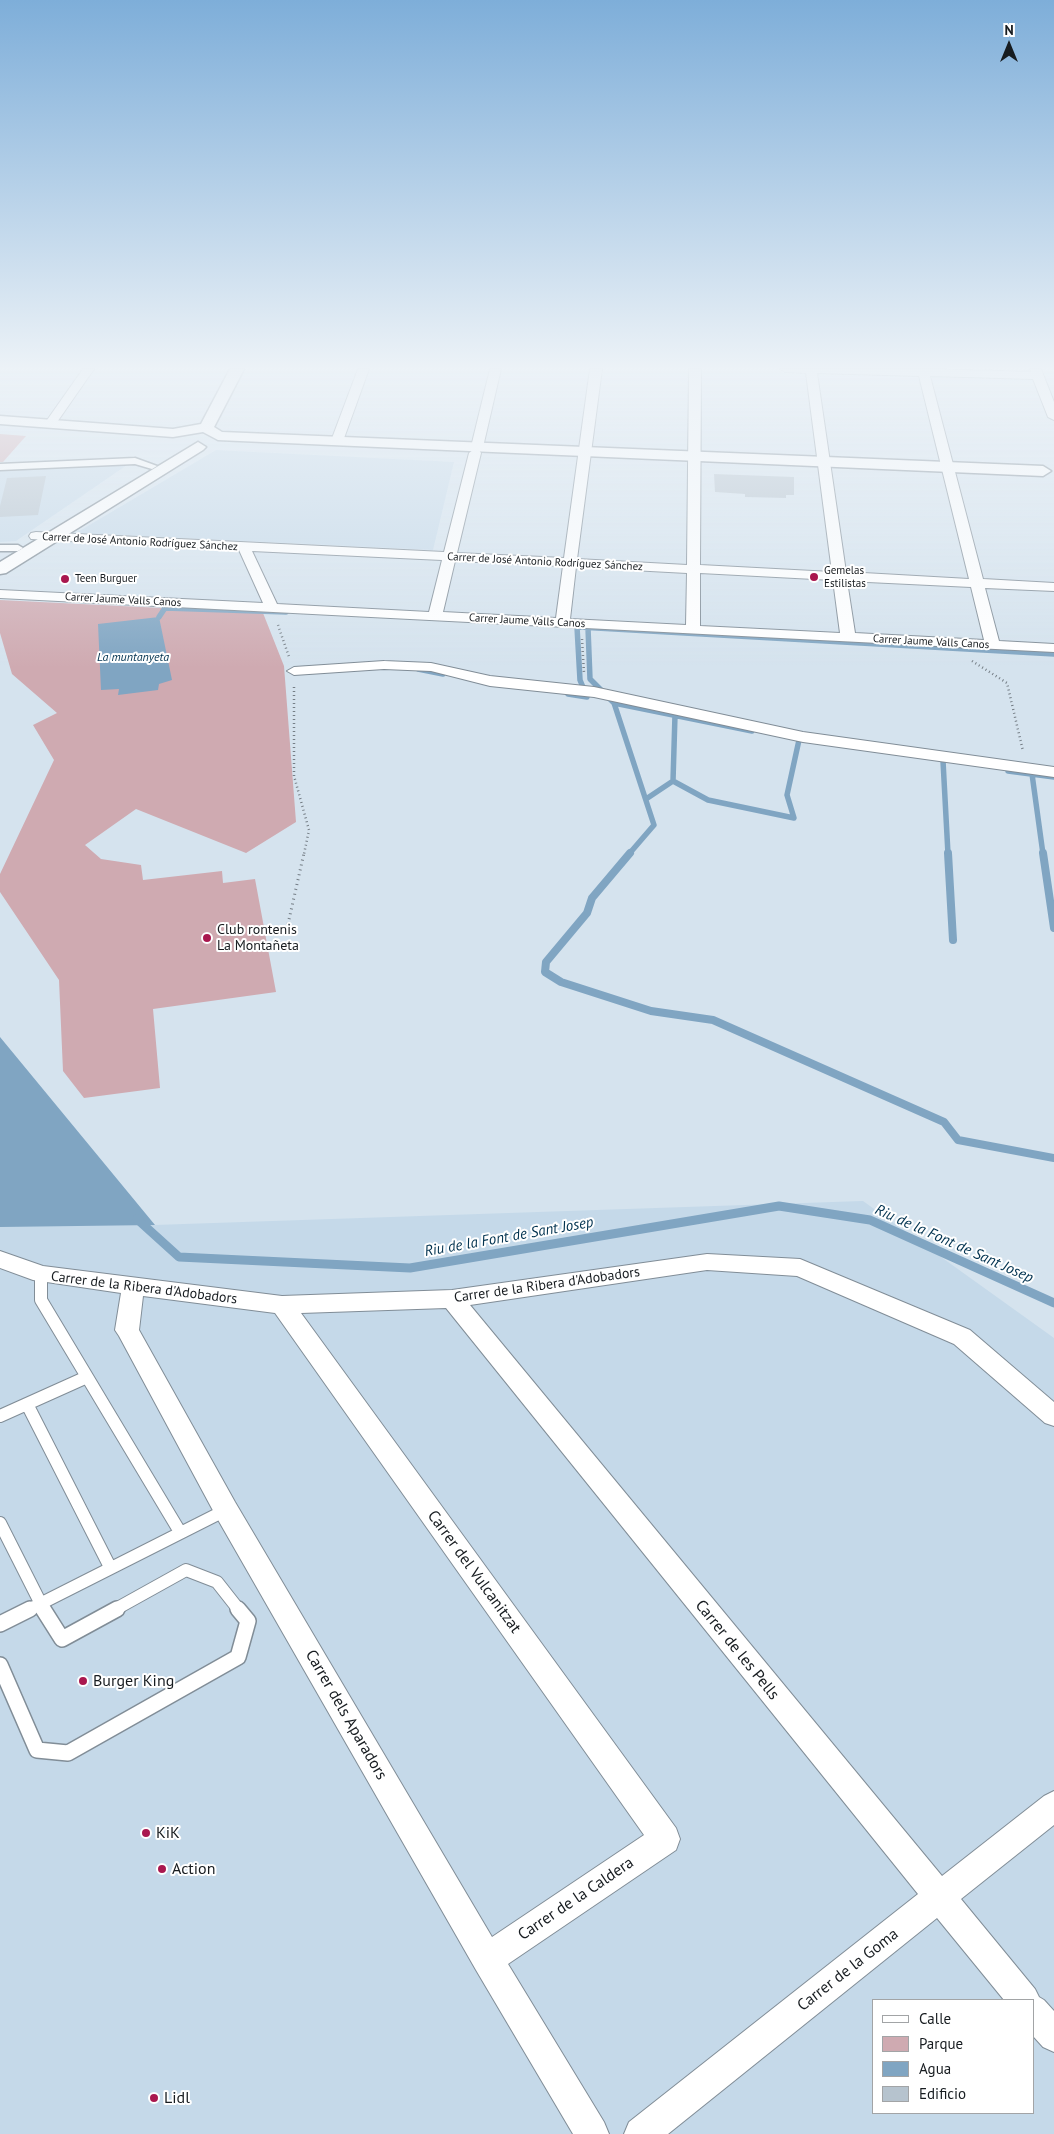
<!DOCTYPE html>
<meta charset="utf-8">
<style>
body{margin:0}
#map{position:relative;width:1054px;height:2134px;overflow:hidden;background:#d5e3ee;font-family:"PT Sans",sans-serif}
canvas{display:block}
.legend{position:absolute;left:872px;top:1999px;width:162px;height:115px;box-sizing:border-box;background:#fff;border:1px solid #a2a4a6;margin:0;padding:6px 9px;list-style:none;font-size:15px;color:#171c20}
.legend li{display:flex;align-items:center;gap:10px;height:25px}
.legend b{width:25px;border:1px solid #a2a4a6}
.north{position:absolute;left:984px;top:20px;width:50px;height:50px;-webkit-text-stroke:4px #fff;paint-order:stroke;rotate:0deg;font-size:14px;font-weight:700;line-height:20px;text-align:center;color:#171c20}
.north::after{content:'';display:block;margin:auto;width:18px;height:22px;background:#171c20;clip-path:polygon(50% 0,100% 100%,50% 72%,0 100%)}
</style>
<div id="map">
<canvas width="1054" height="2134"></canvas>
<ul class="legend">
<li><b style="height:6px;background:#fff"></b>Calle</li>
<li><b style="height:14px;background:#cfaab1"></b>Parque</li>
<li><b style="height:14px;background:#80a5c2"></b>Agua</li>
<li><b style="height:14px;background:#b6c3ce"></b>Edificio</li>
</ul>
<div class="north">N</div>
</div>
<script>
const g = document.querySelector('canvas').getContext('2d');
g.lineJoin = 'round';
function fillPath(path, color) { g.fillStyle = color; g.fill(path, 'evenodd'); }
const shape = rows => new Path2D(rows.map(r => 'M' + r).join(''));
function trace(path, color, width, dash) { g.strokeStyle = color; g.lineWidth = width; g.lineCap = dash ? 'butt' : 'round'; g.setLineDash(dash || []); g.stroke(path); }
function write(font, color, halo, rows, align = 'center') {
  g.font = font + ' "PT Sans",sans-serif'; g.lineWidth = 4; g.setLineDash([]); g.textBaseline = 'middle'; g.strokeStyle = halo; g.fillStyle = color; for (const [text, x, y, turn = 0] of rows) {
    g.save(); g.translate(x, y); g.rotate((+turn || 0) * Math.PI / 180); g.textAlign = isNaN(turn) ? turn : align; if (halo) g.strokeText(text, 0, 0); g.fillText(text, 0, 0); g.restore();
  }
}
fillPath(shape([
 [216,450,454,462,433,550,76,533],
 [130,463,16,541,0,542,0,469],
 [863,1201,1054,1338,1054,2134,0,2134,0,1225,155,1225],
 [873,2000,1033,2000,1033,2113,873,2113]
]), '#c5d9e9');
fillPath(shape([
 [0,434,26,436,3,462,0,462],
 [0,600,263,613,284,666,296,822,246,853,136,809,85,845,101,859,141,865,143,880,222,871,223,883,255,879,276,992,153,1009,160,1088,84,1098,63,1071,59,980,0,892,0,874,54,760,33,725,57,713,12,674,0,633]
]), '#cfaab1');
fillPath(shape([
 [159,617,172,680,159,684,158,690,118,695,119,689,101,690,98,624],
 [0,1037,155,1225,0,1227]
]), '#80a5c2');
trace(shape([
 [159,617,165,608,286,612],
 [579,627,1054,654],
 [588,628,590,679,614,703,752,731],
 [418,669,443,674],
 [568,694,587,697,580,680,577,627],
 [614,703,654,825,629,854],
 [943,761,948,854],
 [1008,771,1054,777],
 [1032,774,1043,854],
 [673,781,708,800,794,818,787,795,799,740],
 [646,799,673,781,675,715]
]), '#80a5c2', 5.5);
trace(shape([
 [630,853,592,898,587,913,546,962,545,972,561,982,651,1011,713,1020,944,1122,958,1140,1054,1158],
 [948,853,953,940],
 [1043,853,1054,928]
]), '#80a5c2', 8);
trace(shape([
 [137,1219,179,1257,410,1268,779,1206,870,1220,1054,1303]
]), '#80a5c2', 9);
fillPath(shape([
 [714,474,794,477,794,495,786,495,786,498,745,497,745,494,715,492],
 [46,476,38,515,0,517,0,506,7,478]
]), '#b6c3ce');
const serviceFar1 = shape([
 [41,1274,41,1300,180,1532],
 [27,1404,110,1567],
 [0,1416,87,1377],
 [0,1523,44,1610],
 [28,1610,226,1510],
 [114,1610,186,1570,217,1582,239,1610]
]);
const service = shape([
 [43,1609,62,1639,117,1609],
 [0,1624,30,1609],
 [0,1665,37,1750,68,1753,238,1657,248,1621,238,1609]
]);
const pedestrian = shape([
 [135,458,157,466,152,469,135,464,0,470,0,464,135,458],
 [0,545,18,545,23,548,18,551,0,551,0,545]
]);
const minor = shape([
 [83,369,94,369,55,425,47,425,45,423,83,369],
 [358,369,369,369,343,441,341,444,333,444,331,441,358,369],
 [490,369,501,369,483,447,479,450,481,453,457,553,564,558,590,369,602,369,577,559,687,565,689,369,701,369,700,565,832,572,806,373,785,372,780,369,929,369,1031,372,1030,369,1041,369,1054,402,1054,420,1048,417,1033,379,930,376,983,579,1054,583,1054,591,985,588,999,641,1054,644,1054,652,0,598,0,590,263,603,239,550,31,539,29,536,31,533,36,532,444,552,469,453,473,450,471,447,490,369],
 [817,373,919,376,969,579,846,572,817,373],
 [252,551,442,560,429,612,277,604,252,551],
 [455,561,563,566,556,618,443,612,455,561],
 [576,567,687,573,686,625,570,619,576,567],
 [700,573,833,580,840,633,700,626,700,573],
 [847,581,971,587,984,640,855,633,847,581],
 [384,661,431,663,490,676,594,687,803,732,1054,767,1054,777,803,742,594,697,490,686,431,671,384,669,294,675,287,671,294,667,384,661],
 [0,1251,43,1266,282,1296,452,1290,707,1254,800,1259,970,1330,1054,1402,1054,1426,1045,1423,954,1344,797,1276,707,1270,470,1305,942,1876,1044,1796,1054,1791,1054,1825,961,1899,1035,1989,1039,1997,1044,2000,1054,2011,1054,2052,1043,2047,1033,2036,1033,2000,1004,2000,937,1918,668,2134,624,2134,629,2122,918,1894,446,1308,301,1313,676,1828,680,1839,676,1850,508,1964,604,2122,609,2134,573,2134,476,1970,217,1518,119,1336,115,1330,121,1293,33,1280,0,1268,0,1251],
 [143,1296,275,1313,644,1835,492,1937,235,1502,139,1330,143,1296]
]);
const tertiary = shape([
 [230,369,244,369,214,427,222,432,1043,466,1051,471,1043,476,240,441,218,440,203,432,173,437,0,424,0,416,173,429,201,424,230,369],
 [198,442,206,447,203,450,6,573,0,574,0,562,198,442]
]);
trace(serviceFar1, '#818d97', 14);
trace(service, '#818d97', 18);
trace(pedestrian, '#818d97', 3);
trace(minor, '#818d97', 2);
trace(tertiary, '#818d97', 3);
trace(shape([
 [278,625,289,657],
 [582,639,584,673],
 [972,661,1007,683,1023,751],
 [294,687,294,776,309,830,304,854]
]), '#767f87', 2.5, [1, 3]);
trace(shape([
 [288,924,304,853]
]), '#767f87', 3, [1, 4]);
trace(serviceFar1, '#fff', 12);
trace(service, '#fff', 15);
fillPath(pedestrian, '#fff');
fillPath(minor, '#fff');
fillPath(tertiary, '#fff');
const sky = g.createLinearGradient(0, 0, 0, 668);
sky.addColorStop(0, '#7eaed9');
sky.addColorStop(0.55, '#ecf2f7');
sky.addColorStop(1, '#ecf2f700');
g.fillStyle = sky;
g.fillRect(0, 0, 1054, 668);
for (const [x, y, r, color] of [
 [814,577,5,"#a9174e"],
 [65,579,5,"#a9174e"],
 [207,938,5,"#a9174e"],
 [83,1681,5,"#a9174e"],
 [146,1833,5,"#a9174e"],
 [162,1869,5,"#a9174e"],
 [154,2098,5,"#a9174e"]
]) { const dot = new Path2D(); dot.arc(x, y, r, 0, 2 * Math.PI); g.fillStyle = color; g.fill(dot); trace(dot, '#fff', 2); }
write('11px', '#171c20', '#fff', [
 ["Carrer de José Antonio Rodríguez Sánchez",140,542,3],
 ["Carrer de José Antonio Rodríguez Sánchez",545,562,3],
 ["Carrer Jaume Valls Canos",123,600,3],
 ["Carrer Jaume Valls Canos",527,621,3],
 ["Carrer Jaume Valls Canos",931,642,3]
]);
write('11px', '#171c20', '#fff', [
 ["Gemelas",824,571],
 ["Estilistas",824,584],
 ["Teen Burguer",75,579]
], 'left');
write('italic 12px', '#01324f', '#fff', [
 ["La muntanyeta",133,658]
]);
write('14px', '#171c20', '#fff', [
 ["Club rontenis",217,930],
 ["La Montañeta",217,946]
], 'left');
write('14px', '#171c20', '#fff', [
 ["Carrer de la Ribera d'Adobadors",547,1285,-8],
 ["Carrer de la Ribera d'Adobadors",144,1288,7]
]);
write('italic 15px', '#01324f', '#fff', [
 ["Riu de la Font de Sant Josep",509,1237,-10],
 ["Riu de la Font de Sant Josep",954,1244,24]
]);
write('16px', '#171c20', '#fff', [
 ["Carrer del Vulcanitzat",474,1572,54],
 ["Carrer de les Pells",737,1650,51],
 ["Carrer dels Aparadors",346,1715,60],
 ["Carrer de la Caldera",576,1899,-34],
 ["Carrer de la Goma",848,1970,-38]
]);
write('16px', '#171c20', '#fff', [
 ["Burger King",93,1681],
 ["KiK",156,1833],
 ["Action",172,1869],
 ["Lidl",164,2098]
], 'left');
</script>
